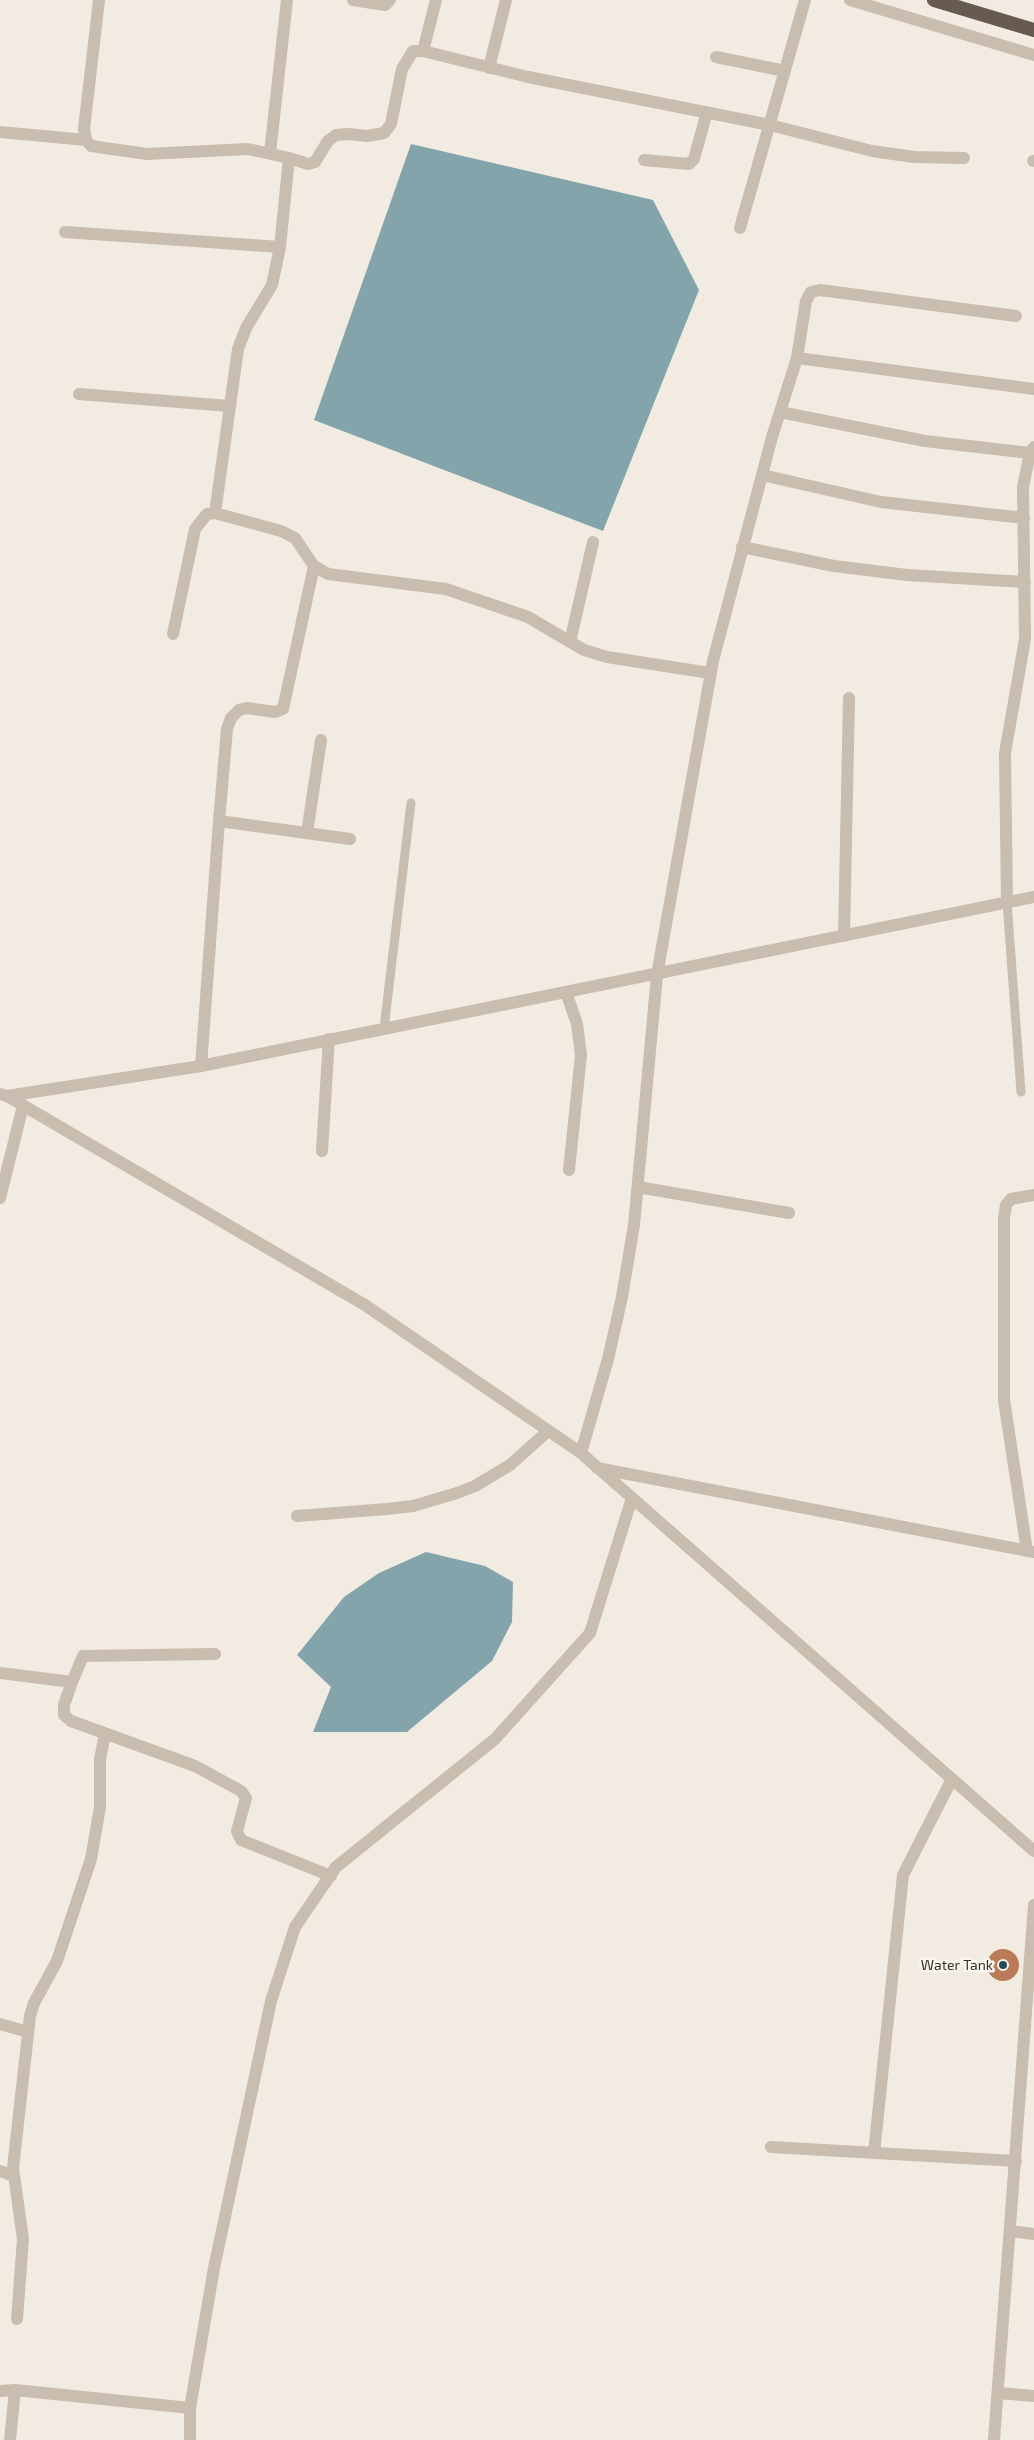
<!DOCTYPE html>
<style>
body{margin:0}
canvas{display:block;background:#f1ebe1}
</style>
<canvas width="1034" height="2440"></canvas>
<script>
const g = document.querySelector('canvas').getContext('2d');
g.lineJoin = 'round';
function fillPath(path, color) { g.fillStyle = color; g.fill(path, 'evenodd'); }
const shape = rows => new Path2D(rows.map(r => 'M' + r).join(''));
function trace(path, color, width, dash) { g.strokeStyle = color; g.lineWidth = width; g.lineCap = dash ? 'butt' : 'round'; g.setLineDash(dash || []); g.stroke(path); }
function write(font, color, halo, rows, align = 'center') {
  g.font = font + ' "Exo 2",sans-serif'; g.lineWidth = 5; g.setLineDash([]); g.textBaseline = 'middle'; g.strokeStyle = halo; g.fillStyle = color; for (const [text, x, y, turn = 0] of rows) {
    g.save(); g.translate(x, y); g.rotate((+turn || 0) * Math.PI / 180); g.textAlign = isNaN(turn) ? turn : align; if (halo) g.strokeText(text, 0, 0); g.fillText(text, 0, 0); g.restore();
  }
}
fillPath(shape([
 [411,144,653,200,699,290,603,531,314,420],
 [426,1552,485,1566,513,1582,512,1622,492,1661,407,1732,313,1732,331,1687,297,1655,344,1597,379,1573]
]), '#83a4ab');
fillPath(shape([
 '987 1965a16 16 0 1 1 32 0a16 16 0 1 1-32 0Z'
]), '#b97b57');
trace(shape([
 [1007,902,1021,1092],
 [384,1028,411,803]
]), '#c8bdae', 9);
trace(shape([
 [99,0,84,129,86,140,91,146,147,154,248,149,289,158],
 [353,0,385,5,390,0],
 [850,0,1034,55],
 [423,51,436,0],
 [716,57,785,71],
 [489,68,506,0],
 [0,132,86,140],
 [270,153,287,0],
 [644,160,689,164,694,159,707,112],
 [1033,161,1034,161],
 [740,228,805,0],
 [65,232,280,247,272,285,246,328,238,349,215,513],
 [280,247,289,158,308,164,315,162,328,141,336,135,348,134,367,136,384,133,391,124,402,69,413,51,423,51,528,77,770,125,872,151,914,157,964,158],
 [797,358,1034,389],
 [79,394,229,406],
 [780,412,925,441,1030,453],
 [762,475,881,502,1024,518],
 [742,547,834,566,907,575,1025,582],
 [314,566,283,709,275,712,247,708,239,710,231,718,227,729,219,821,350,839],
 [173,634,195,529,207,514,215,513,281,531,295,538,314,566,328,574,446,589,528,617,584,650,607,657,710,673],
 [570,642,593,542],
 [307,833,321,740],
 [1007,902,1005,753,1025,639,1023,487,1030,453,1034,447],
 [844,936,849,698],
 [566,992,577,1024,581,1055,569,1170],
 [201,1066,219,821],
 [7,1096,365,1305,581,1453,1034,1851],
 [322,1151,329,1039],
 [638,1187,789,1213],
 [0,1198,23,1106],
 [581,1453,608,1359,622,1297,634,1225,657,975,713,661,772,437,797,358,806,301,811,292,820,290,1016,316],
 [597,1468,1034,1552],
 [297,1516,387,1509,413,1506,457,1493,475,1486,510,1465,548,1431],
 [1027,1551,1004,1400,1004,1218,1006,1205,1011,1199,1034,1195],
 [215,1654,83,1656,72,1682,64,1705,64,1715,71,1721,195,1766,241,1791,246,1798,237,1831,241,1840,331,1876],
 [0,1673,72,1682],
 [0,2024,28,2032],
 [771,2147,1016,2161],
 [874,2153,903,1875,952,1779],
 [0,2171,14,2176],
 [1010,2231,1034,2234],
 [17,2319,23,2239,13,2168,30,2016,34,2003,57,1961,91,1859,100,1807,100,1759,105,1734],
 [0,2391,15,2390,190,2408],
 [998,2393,1034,2396],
 [10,2440,15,2390],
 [190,2440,190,2408,214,2268,271,2001,295,1927,336,1867,495,1739,590,1633,632,1498],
 [994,2440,1034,1905]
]), '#c8bdae', 12);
trace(shape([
 [0,1094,7,1096,201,1066,1034,897]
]), '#c8bdae', 12);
trace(shape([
 [934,0,1034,30]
]), '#675b51', 14);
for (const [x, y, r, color] of [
 [1003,1965,5,"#254c55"]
]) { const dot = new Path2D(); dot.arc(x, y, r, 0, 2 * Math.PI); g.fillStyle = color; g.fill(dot); trace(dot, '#f9f5ed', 2); }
write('14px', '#37312c', '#f9f5ed', [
 ["Water Tank",993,1965]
], 'right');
</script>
